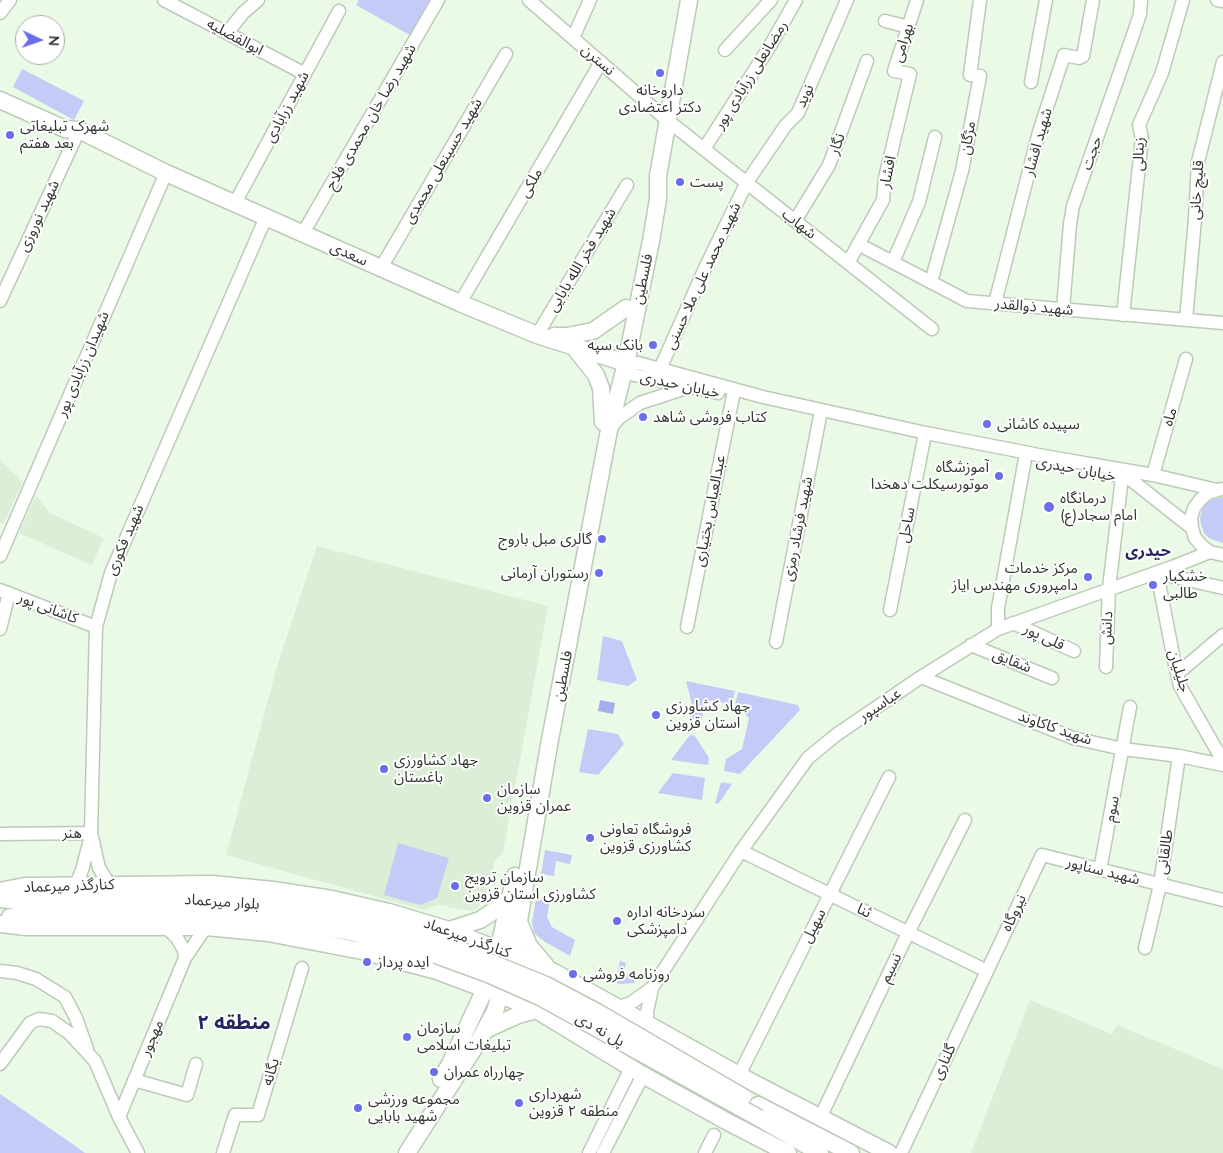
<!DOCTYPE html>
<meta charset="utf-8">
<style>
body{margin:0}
#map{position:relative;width:1223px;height:1153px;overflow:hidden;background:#ebf9e7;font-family:Mulish,sans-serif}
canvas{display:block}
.north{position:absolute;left:15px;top:15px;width:50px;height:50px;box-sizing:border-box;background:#fff;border:1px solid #adafac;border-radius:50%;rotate:93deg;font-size:14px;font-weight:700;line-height:20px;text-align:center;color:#31372f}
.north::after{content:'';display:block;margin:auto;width:18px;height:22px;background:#6a6ee8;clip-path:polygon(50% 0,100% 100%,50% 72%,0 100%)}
</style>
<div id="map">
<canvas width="1223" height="1153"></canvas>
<div class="north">N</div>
</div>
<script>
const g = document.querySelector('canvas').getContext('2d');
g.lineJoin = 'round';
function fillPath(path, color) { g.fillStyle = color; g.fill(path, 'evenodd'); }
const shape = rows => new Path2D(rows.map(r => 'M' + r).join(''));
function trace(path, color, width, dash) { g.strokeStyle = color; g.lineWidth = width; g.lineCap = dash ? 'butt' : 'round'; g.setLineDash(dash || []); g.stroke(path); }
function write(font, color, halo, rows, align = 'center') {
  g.font = font + ' Mulish,"Noto Sans Arabic",sans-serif'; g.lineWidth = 4; g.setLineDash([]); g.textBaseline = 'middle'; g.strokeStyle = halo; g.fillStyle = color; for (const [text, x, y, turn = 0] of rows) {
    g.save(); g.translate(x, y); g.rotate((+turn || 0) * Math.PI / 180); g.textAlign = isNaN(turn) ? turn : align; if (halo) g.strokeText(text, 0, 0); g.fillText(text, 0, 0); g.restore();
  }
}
fillPath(shape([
 [0,460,23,482,3,524,0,523],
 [36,496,50,513,104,538,92,565,19,533],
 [317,546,548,606,503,853,495,860,488,891,484,899,477,908,471,911,438,905,424,910,226,855,278,663],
 [1030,1000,1112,1034,1117,1025,1223,1069,1223,1153,971,1153]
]), '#dcefd6');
fillPath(shape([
 [359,0,430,0,410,35,356,5],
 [22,69,84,101,74,120,13,87],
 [1223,497,1223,543,1222,543,1209,538,1204,533,1201,525,1200,518,1202,510,1207,503,1214,499],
 [603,636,622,641,637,680,628,686,597,680],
 [686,681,735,691,732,705,710,700,709,707,704,706,701,721,690,719,692,704],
 [738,692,798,705,800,710,740,774,724,771,726,759,742,749,749,718,735,705],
 [588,729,618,734,624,744,598,775,579,772],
 [690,735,695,736,709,758,708,765,671,760],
 [673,773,705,778,702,800,658,793],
 [721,782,732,784,719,803,715,804],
 [398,843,449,858,437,898,420,905,384,895],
 [545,850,572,855,570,864,556,861,554,876,541,874],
 [536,899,550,900,547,917,552,927,575,940,570,956,545,942,534,933,532,922],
 [620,961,626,963,623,974,638,977,634,983,619,984,615,982],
 [0,1094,77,1147,85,1153,0,1153]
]), '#c4cbf7');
fillPath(shape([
 [600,700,615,703,613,714,598,711]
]), '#a5aeec');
const minor = shape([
 [164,0,305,74],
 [529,0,667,120,932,329],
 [1217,0,1223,1],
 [0,13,10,0],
 [885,21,909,27],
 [227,33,243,13,258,0],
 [573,38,590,0],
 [725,50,771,0],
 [1031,82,1046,0],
 [704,149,770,46,796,0],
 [235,203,339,11],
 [795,221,829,165,867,61],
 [303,233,438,0],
 [858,244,967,301,1223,323],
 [893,262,919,202,935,137],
 [848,263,883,200,885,178,910,74,894,71,917,0],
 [381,268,506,54],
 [931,282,962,171,980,76,970,75,980,0],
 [0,301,79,130],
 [460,303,601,62],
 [995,303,1039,132,1064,55,1079,58,1083,56,1093,0],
 [1063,309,1070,224,1073,206,1134,32,1140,14,1141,0],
 [1123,315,1142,138,1139,125,1162,73,1183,0],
 [1186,320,1195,219,1198,162,1223,62],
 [537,335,627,185],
 [626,363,638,363,763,397,926,433,1044,456,1153,475,1217,490],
 [626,363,634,375,718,393],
 [660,369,706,266,747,182,786,125,798,113,847,0],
 [609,430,619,418,640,403,686,388],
 [1153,475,1186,359],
 [1117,476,1130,479,1192,528],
 [1221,489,1208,493,1200,500,1194,508,1191,518,1192,528,1195,538,1202,546,1210,552,1223,555],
 [0,556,166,173],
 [1223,588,1157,573,1174,660,1180,686,1223,761],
 [0,590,96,627],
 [890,610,924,439],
 [1013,623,1074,651],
 [687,627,733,396],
 [0,629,9,593],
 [998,629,998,608,1025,459],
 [776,642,820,416],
 [971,645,1052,678],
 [1106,667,1109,588,1122,477],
 [1177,674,1223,635],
 [921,677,1073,738,1123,749,1179,756,1223,765],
 [0,834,91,833],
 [741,851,987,971],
 [1100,870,1130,707],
 [109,884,99,868,91,833,96,627,111,573,266,217],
 [76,885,82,870,91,836],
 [162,926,169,930,177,938,184,950,185,958],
 [1145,948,1160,885,1179,756],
 [0,971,17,973,36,979,65,997,76,1018,87,1049],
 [619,1007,631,1003,652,988],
 [647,1023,647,1012,652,988,741,851,808,758,836,735,921,677,998,629,1172,567,1210,552],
 [0,1064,30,1023,39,1019,52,1021,69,1033,95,1061,119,1117,138,1153],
 [739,1075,889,777],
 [134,1080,187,1095,196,1064],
 [119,1117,185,958,206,927],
 [820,1118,908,933,965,820],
 [223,1153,235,1115,258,1115,302,968],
 [589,1153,631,1068],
 [603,1153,643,1075],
 [705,1153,714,1135],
 [901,1153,1042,855,1223,900]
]);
const major = shape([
 [0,100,65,129,79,130,166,173,460,303,537,335,626,363],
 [554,336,567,336,593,331,626,308],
 [574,347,596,375,601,388,603,422],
 [0,891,25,886,212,884,273,890,332,899,389,912,449,930,554,972,748,1080,889,1153],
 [0,899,17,901,164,899,217,900,271,905,353,918,440,942],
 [10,917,164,912,217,914,269,919,352,932,436,955],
 [0,924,26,927,206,927,268,933,362,951,437,971,501,995,536,1010,643,1075,726,1121,788,1153],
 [520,924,529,946,546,966],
 [449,930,480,920,501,906,512,895],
 [485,1030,518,1015,536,1010,535,1009],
 [441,1079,450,1064,485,989,501,938,515,876],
 [758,1105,851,1153],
 [759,1118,820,1153],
 [407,1153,480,1039,495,1011,515,944,549,745,609,430,626,363,651,241,658,199,658,176,689,0]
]);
trace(minor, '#bccab8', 15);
trace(major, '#bccab8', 19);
trace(minor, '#fff', 12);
trace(major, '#fff', 16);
const majorBridge = shape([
 [440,942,546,985,597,1012,743,1097],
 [436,955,488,974,540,997,759,1118]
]);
trace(majorBridge, '#bccab8', 19, []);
trace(majorBridge, '#fff', 16);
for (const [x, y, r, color] of [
 [660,73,5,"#6a6ee8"],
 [10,135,5,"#6a6ee8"],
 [680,182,5,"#6a6ee8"],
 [653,345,5,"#6a6ee8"],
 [643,417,5,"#6a6ee8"],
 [987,424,5,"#6a6ee8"],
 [999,476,5,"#6a6ee8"],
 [1049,507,6,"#6a6ee8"],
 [602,539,5,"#6a6ee8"],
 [599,573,5,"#6a6ee8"],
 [1088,577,5,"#6a6ee8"],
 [1153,585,5,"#6a6ee8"],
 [656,715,5,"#6a6ee8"],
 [384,769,5,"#6a6ee8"],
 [487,798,5,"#6a6ee8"],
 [590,838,5,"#6a6ee8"],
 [455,886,5,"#6a6ee8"],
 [617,921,5,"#6a6ee8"],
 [367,962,5,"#6a6ee8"],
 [573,974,5,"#6a6ee8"],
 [407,1037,5,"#6a6ee8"],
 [434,1072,5,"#6a6ee8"],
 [519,1103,5,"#6a6ee8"],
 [358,1108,5,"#6a6ee8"]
]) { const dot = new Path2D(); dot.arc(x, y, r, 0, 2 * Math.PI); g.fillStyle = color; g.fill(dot); trace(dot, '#fff', 2); }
write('15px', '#31372f', '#fff', [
 ["ابوالفضلیه",235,37,28],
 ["بهرامی",903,43,-72],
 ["نسترن",598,60,41],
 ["رمضانعلی زرآبادی پور",751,75,-58],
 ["نوید",805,96,-66],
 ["شهید زرآبادی",287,107,-62],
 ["شهید رضا خان محمدی فلاح",371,117,-60],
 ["مژگان",968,138,-80],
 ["شهید افشار",1038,142,-74],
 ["نگار",837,144,-70],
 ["حجت",1092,153,-71],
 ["زینالی",1139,154,-88],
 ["شهید حسینعلی محمدی",443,161,-60],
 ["افشار",888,172,-79],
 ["ملکی",531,183,-60],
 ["قلیچ خانی",1197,190,-86],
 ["شهید نوروزی",39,216,-65],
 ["شهاب",799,224,38],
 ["سعدی",349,254,24],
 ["شهید فخر الله بابایی",582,260,-59],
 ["شهید محمد علی ملا حسنی",703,276,-65],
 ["فلسطین",643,279,-78],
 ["شهید ذوالقدر",1034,307,5],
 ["شهیدان زرآبادی پور",83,364,-67],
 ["خیابان حیدری",680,385,12],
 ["ماه",1170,417,-74],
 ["خیابان حیدری",1076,469,11],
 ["عبدالعباس بختیاری",710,511,-79],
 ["ساحل",907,525,-79],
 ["شهید فرشاد رمزی",798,529,-79],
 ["شهید فکوری",125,540,-67],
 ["کاشانی پور",48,608,21],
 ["دانش",1107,628,-87],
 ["قلی پور",1044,637,25],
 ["شقایق",1012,661,22],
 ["جلیلیان",1179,671,73],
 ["فلسطین",563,676,-79],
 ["عباسپور",880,705,-34],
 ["شهید کاکاوند",1055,728,19],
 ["سوم",1112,809,-79],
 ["هنر",72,833],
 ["طالقانی",1165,852,-82],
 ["شهید سناپور",1103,871,14],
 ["کنارگذر میرعماد",69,886,-2],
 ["بلوار میرعماد",222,902,4],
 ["ثنا",864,911,26],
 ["نیروگاه",1014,913,-65],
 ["سهیل",814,926,-63],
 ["کنارگذر میرعماد",467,938,20],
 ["نسیم",891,968,-64],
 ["پل نه دی",600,1030,29],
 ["مهجور",152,1038,-67],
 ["گلناری",944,1062,-65],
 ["یگانه",271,1072,-73]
]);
write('15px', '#31372f', '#fff', [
 ["داروخانه",660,90,"center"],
 ["دکتر اعتضادی",660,107,"center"],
 ["شهرک تبلیغاتی",20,126],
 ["بعد هفتم",20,143],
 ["پست",690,182],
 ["بانک سپه",643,345,"right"],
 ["کتاب فروشی شاهد",653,417],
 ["سپیده کاشانی",997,424],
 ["آموزشگاه",989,467,"right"],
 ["موتورسیکلت دهخدا",989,484,"right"],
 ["درمانگاه",1060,498],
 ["امام سجاد(ع)",1060,515],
 ["گالری مبل باروج",592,539,"right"],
 ["مرکز خدمات",1078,568,"right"],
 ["دامپروری مهندس ایاز",1078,585,"right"],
 ["رستوران آرمانی",589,573,"right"],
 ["خشکبار",1163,576],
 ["طالبی",1163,593],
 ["جهاد کشاورزی",666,706],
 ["استان قزوین",666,723],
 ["جهاد کشاورزی",394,760],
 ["باغستان",394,777],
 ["سازمان",497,789],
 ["عمران قزوین",497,806],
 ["فروشگاه تعاونی",600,829],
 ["کشاورزی قزوین",600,846],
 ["سازمان ترویج",465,877],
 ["کشاورزی استان قزوین",465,894],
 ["سردخانه اداره",627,912],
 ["دامپزشکی",627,929],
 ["ایده پرداز",377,962],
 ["روزنامه فروشی",583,974],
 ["سازمان",417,1028],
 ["تبلیغات اسلامی",417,1045],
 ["چهارراه عمران",444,1072],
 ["شهرداری",529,1094],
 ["منطقه ۲ قزوین",529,1111],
 ["مجموعه ورزشی",368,1099],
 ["شهید بابایی",368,1116]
], 'left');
write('bold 16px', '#262761', '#fff', [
 ["حیدری",1148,551]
]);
write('bold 20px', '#262761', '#fff', [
 ["منطقه ۲",234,1023]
]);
</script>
